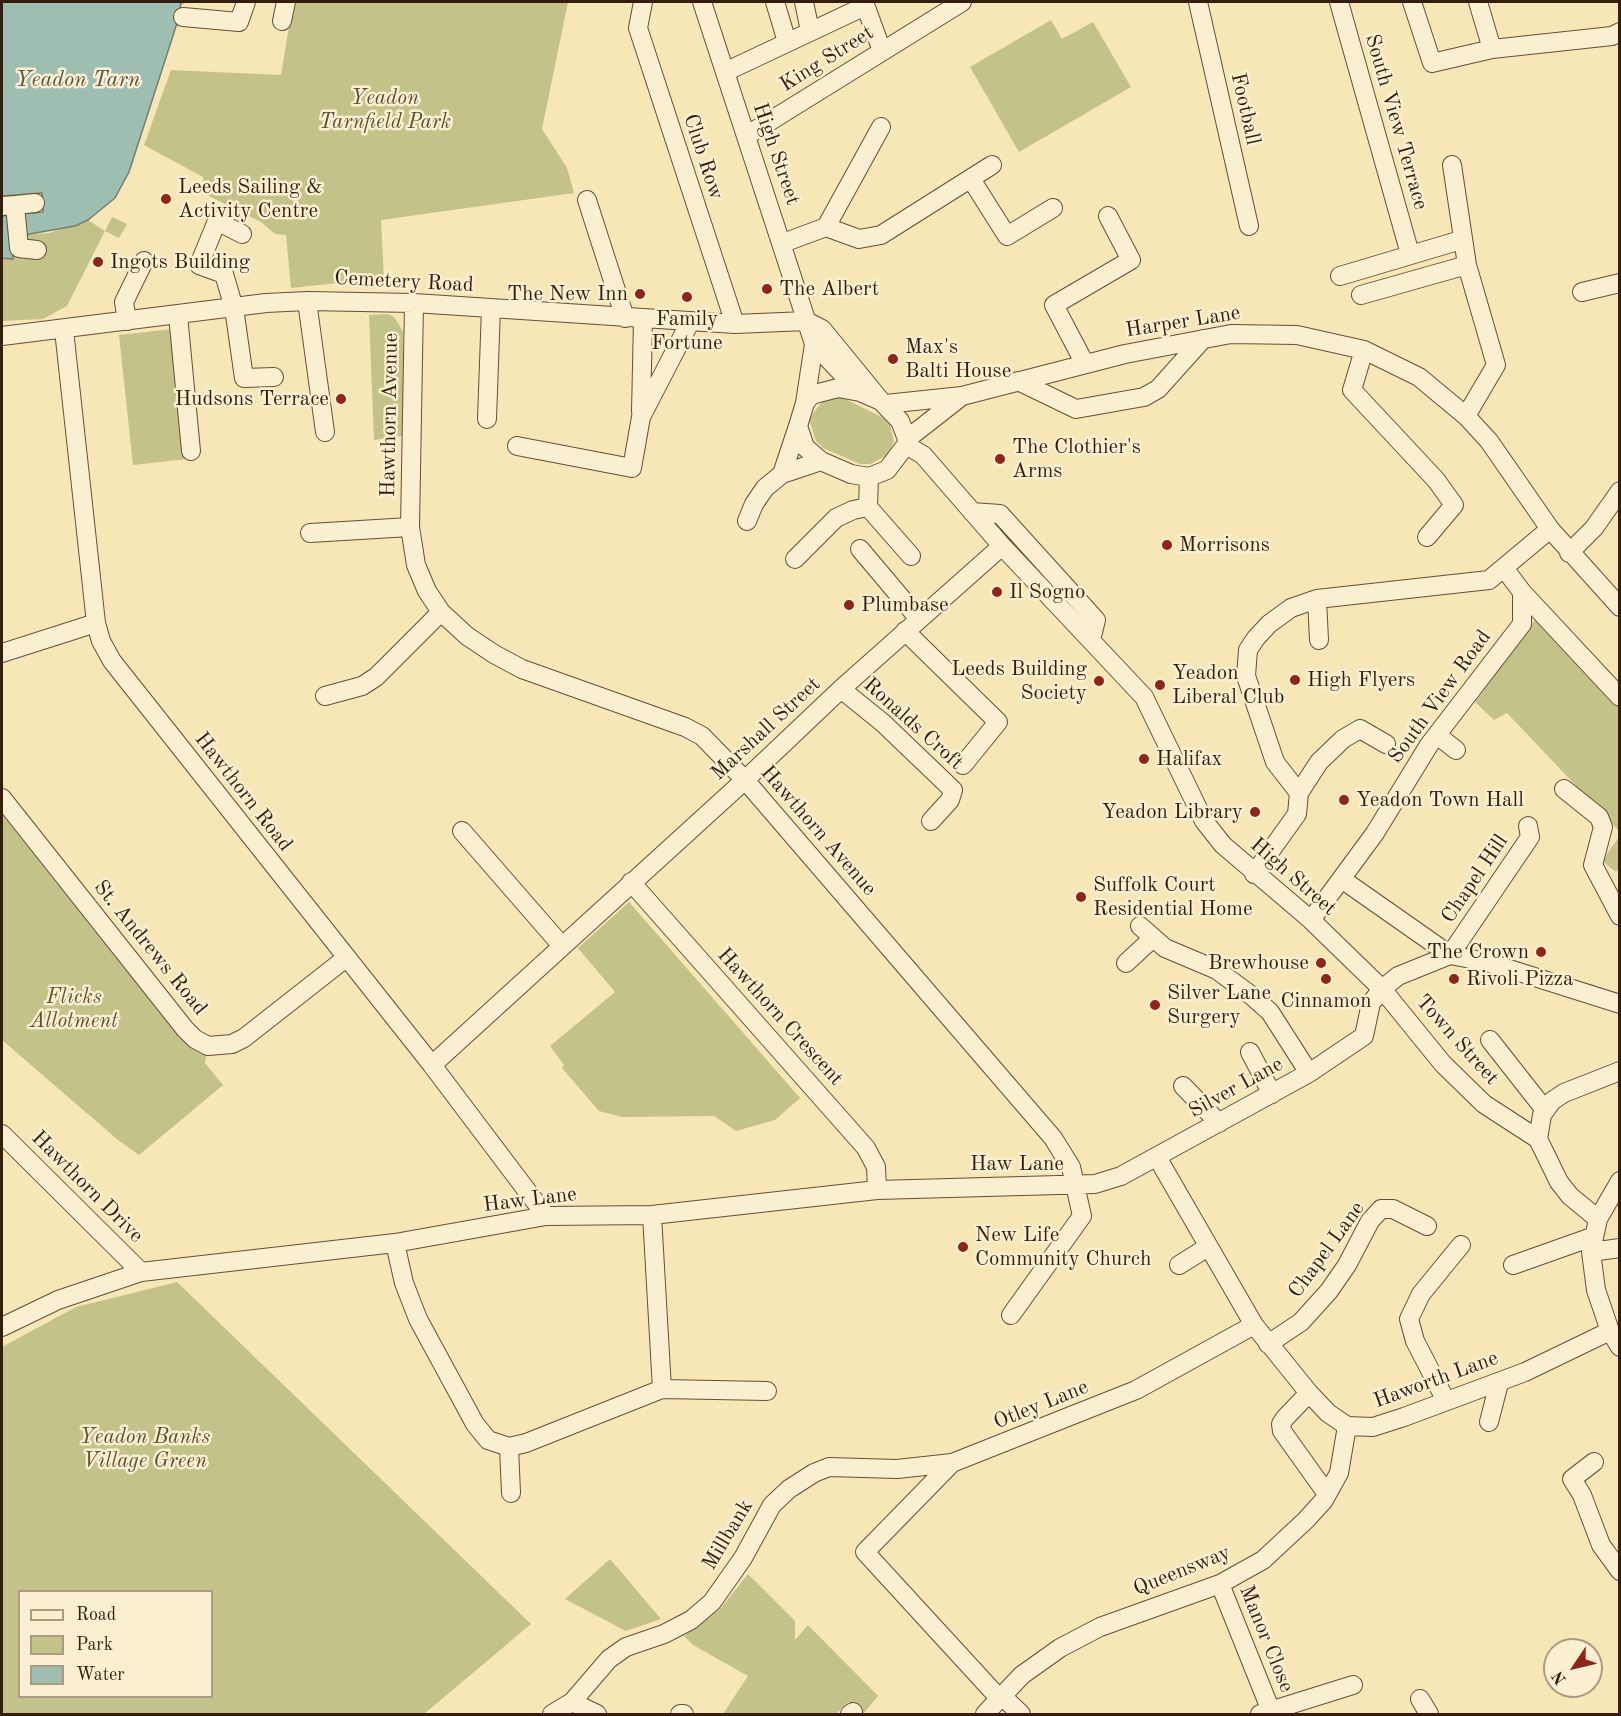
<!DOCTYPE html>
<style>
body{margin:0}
#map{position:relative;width:1621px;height:1716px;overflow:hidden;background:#f7e6b6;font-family:"Old Standard TT",serif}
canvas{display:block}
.frame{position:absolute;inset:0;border:3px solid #341d0d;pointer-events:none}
.legend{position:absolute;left:18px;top:1590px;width:195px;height:108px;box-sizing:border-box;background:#faefd0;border:2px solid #ab9b82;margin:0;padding:8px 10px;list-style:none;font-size:18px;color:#341d0d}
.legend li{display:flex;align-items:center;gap:12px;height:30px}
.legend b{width:30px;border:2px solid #ab9b82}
.north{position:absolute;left:1543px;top:1638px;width:60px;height:60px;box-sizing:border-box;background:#faefd0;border:2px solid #ab9b82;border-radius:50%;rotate:235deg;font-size:16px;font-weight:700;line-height:24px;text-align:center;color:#341d0d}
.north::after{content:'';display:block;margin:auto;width:21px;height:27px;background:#8f2418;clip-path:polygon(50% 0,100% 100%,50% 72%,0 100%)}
</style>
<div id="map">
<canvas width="1621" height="1716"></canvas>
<div class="frame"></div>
<ul class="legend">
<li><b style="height:8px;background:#faefd0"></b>Road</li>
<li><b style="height:16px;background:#c3c389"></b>Park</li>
<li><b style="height:16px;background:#9ebeb2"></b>Water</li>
</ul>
<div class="north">N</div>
</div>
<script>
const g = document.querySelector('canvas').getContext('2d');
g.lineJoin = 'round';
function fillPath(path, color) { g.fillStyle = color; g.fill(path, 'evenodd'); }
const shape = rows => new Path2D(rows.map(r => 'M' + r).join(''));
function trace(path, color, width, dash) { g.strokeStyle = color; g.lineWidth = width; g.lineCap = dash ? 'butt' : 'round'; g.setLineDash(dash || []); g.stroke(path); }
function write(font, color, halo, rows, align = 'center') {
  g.font = font + ' "Old Standard TT",serif'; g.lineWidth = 5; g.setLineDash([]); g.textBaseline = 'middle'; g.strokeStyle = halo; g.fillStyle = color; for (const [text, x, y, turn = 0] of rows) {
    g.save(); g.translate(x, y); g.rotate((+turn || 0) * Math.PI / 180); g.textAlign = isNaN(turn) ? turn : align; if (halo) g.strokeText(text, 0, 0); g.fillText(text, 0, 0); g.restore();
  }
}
fillPath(shape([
 [293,2,568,2,542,129,567,168,574,193,381,220,384,278,291,288,286,235,275,234,261,222,205,194,203,177,144,145,171,70,281,75],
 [1051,20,1062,39,1093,22,1131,87,1019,152,970,67],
 [112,217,127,224,119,238,105,231,67,306,43,319,2,321,2,258,13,259,12,244,24,235,49,233,88,220,105,231],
 [388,314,394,317,403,331,403,436,374,440,369,315],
 [172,329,187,459,133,465,119,335],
 [832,398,843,398,882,417,890,425,894,442,886,456,870,464,860,464,823,448,816,441,809,419,821,403],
 [1537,617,1619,707,1619,831,1507,713,1494,720,1475,702],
 [2,812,208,1046,205,1063,223,1085,139,1155,118,1140,2,1040],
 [1619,837,1619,867,1616,872,1602,861],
 [629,902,800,1098,775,1120,736,1131,714,1116,622,1117,599,1111,562,1068,564,1065,550,1046,615,992,578,948],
 [177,1282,531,1624,424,1714,2,1714,2,1347,76,1307],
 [20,1592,212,1592,212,1696,20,1696],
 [610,1559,661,1619,626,1631,565,1599],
 [748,1574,795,1621,795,1640,808,1625,878,1696,863,1714,848,1702,836,1714,723,1714,748,1676,693,1645,684,1636,720,1609]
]), '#c3c389');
const water = shape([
 [2,2,187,2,181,3,179,17,129,172,115,198,88,220,75,226,24,235,22,214,43,212,42,193,2,196,2,2],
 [9,215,13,259,2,258,2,216,9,215]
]);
fillPath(water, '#9ebeb2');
trace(water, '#747e70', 1.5);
const minor = shape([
 [643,2,638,28,735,324],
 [702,2,814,344,856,388],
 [775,2,787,42],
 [804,2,810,31],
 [864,2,882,51],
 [1198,2,1249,226],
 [1339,2,1410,254],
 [1412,2,1432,63,1492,49,1612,36,1620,32],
 [1478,2,1492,49],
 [183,17,239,22,246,2],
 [282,21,286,2],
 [725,72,865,6],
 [746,136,962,2],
 [1452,165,1467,265,1496,365,1466,416],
 [971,179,1007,236,1053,208],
 [587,200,625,318],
 [15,205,35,203],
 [2,206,15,205,19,248,37,250],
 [826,227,859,239,881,235,992,165],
 [242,234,217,221,199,265,224,274,234,308,244,378,274,377],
 [783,243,826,227,881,127],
 [1340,276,1461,240],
 [1582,292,1620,283],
 [1361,295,1467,265],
 [307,301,325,432],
 [414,303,410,527,416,565,427,591,441,612,467,636,494,654,522,669,685,727,702,736,745,780,1053,1138,1071,1167,1082,1216,1011,1315],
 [178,315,191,451],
 [127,321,124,302,144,261],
 [64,330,96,623,101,641,112,661,432,1065,546,1216],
 [2,336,266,303,307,301,414,303,735,324,806,321,822,329,881,401],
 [1364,350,1352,390,1436,480,1454,505,1427,537],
 [1085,364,1054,305,1131,260,1108,216],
 [1018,381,1076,409,1144,397,1158,389,1203,339],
 [838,388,860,392,881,401,900,421,907,439,906,445,887,470,869,477,851,474,821,461,805,447,798,426,805,403,811,395,838,388],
 [805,403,814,344],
 [886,404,962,396,1125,354,1231,334,1297,335,1364,350,1419,377,1466,416,1489,441,1550,529,1620,607],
 [641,412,643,320],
 [487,419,491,308],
 [907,439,962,396],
 [906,445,923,455,1002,546,1144,697,1204,821,1223,845,1311,920,1382,989,1443,1064,1484,1104,1538,1139,1559,1182,1570,1196,1598,1219],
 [517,446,632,468,641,417,690,322],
 [782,474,798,426],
 [868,507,911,556],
 [972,512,1000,514,1096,620,1091,640],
 [747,521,754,504,765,488,782,474,821,461],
 [310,533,410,527],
 [860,549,919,619],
 [1569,553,1594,528,1620,491],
 [795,559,836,518,853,510,868,507,869,477],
 [1522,592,1620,697],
 [1317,599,1319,640],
 [905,631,998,722,963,765],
 [2,653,96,623],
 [841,689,883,723,953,790,950,800,931,821],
 [325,696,362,686,376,677,441,612],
 [1437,735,1456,750],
 [1564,789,1599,817,1603,827,1593,865,1620,916],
 [1299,793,1319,762,1343,739,1360,729,1386,744],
 [2,798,185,1029,195,1039,208,1046,232,1044,244,1038,346,958],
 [462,831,562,946],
 [1254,874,1297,814,1299,793,1275,762,1246,676,1248,650,1256,638,1269,624,1291,608,1317,599,1489,580,1550,529],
 [1343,880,1450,955,1530,837,1528,826],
 [631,882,866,1148,876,1167,877,1190],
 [1311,920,1375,833,1429,745,1522,624,1522,592,1504,568],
 [1140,926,1165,948,1217,970,1252,996,1270,1012,1309,1073],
 [1126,963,1153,938],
 [1490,1040,1545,1110],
 [1250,1052,1272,1094],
 [432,1065,745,780,841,689,1002,546],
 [1183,1086,1219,1123],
 [2,1134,141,1272],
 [1538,1139,1542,1115,1552,1101,1564,1093,1620,1071],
 [1157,1157,1254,1325,1309,1393,1328,1413,1347,1426,1373,1427,1404,1417,1525,1372,1610,1331],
 [1620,1181,1598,1219,1591,1252,1596,1290,1610,1331,1620,1347],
 [395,1243,404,1283,418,1319,475,1424,488,1440,509,1447,526,1443,662,1389,652,1215],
 [1591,1252,1620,1248],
 [1179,1265,1208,1247],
 [1513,1265,1592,1237],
 [2,1327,58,1300,141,1272,395,1243,546,1216,652,1215,877,1190,1095,1184,1121,1176,1309,1073,1364,1036,1371,1003,1382,989,1398,976,1450,955,1487,962,1620,1004],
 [1268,1344,1301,1322,1329,1291,1347,1265,1370,1221,1381,1209,1393,1209,1427,1226],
 [662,1389,767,1391],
 [1309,1393,1285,1418,1281,1424,1282,1431,1327,1494],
 [1446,1401,1415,1341,1409,1319,1421,1294,1461,1245],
 [1489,1422,1499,1383],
 [509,1447,511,1493],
 [1594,1462,1572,1479,1582,1495,1601,1545,1620,1571],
 [1220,1584,1271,1711],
 [1002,1696,1021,1714],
 [999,1698,865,1552,952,1463,1136,1390,1254,1325],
 [1420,1699,1429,1714],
 [572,1702,597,1714],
 [552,1714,572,1702,609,1659,626,1647,664,1634,691,1620,712,1602,743,1558,772,1505,789,1489,814,1473,829,1467,897,1469,952,1463],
 [680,1714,684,1714],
 [850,1714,853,1712],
 [985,1714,1022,1675,1060,1648,1100,1627,1220,1584,1263,1560,1306,1520,1324,1500,1339,1473,1347,1426],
 [1260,1714,1353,1685]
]);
trace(minor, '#654f37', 20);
trace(minor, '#faefd0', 18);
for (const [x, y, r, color] of [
 [166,199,6,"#8f2418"],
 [98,262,6,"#8f2418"],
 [767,289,6,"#8f2418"],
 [640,294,6,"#8f2418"],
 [687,297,6,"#8f2418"],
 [893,359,6,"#8f2418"],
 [341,399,6,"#8f2418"],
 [1000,459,6,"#8f2418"],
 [1167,545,6,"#8f2418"],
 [997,592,6,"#8f2418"],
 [849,605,6,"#8f2418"],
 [1295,680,6,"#8f2418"],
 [1099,681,6,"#8f2418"],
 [1160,685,6,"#8f2418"],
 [1144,759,6,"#8f2418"],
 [1344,800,6,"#8f2418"],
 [1255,812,6,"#8f2418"],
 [1081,897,6,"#8f2418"],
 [1541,952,6,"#8f2418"],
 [1321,963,6,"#8f2418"],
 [1326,979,6,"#8f2418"],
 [1454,979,6,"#8f2418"],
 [1155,1005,6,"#8f2418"],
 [963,1247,6,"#8f2418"]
]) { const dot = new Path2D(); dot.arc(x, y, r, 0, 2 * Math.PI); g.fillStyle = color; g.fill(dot); trace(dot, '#faefd0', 2); }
write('21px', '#341d0d', '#faefd0', [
 ["King Street",827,59,-32],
 ["Football",1245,109,77],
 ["South View Terrace",1396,122,74],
 ["High Street",776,154,71],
 ["Club Row",703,157,72],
 ["Cemetery Road",404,282,3],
 ["Harper Lane",1183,322,-9],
 ["Hawthorn Avenue",390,415,-89],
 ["South View Road",1440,697,-54],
 ["Ronalds Croft",913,724,42],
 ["Marshall Street",766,729,-43],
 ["Hawthorn Road",243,792,52],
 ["Hawthorn Avenue",818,831,49],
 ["High Street",1293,877,41],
 ["Chapel Hill",1475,879,-56],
 ["St. Andrews Road",150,948,51],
 ["Hawthorn Crescent",780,1017,48],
 ["Town Street",1457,1040,48],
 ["Silver Lane",1236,1088,-29],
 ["Haw Lane",1017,1164],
 ["Hawthorn Drive",87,1187,45],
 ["Haw Lane",530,1200,-7],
 ["Chapel Lane",1327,1250,-54],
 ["Haworth Lane",1436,1380,-20],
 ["Otley Lane",1041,1405,-22],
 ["Millbank",728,1535,-59],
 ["Queensway",1182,1571,-22],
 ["Manor Close",1266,1639,68]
]);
write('italic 21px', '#5f4f32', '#faefd0', [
 ["Yeadon",385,98],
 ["Tarnfield Park",385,122],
 ["Flicks",74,997],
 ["Allotment",74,1021],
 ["Yeadon Banks",145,1437],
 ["Village Green",145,1461]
]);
write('21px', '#341d0d', '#faefd0', [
 ["Leeds Sailing &",178,187],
 ["Activity Centre",178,211],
 ["Ingots Building",110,262],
 ["The Albert",779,289],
 ["The New Inn",628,294,"right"],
 ["Family",687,319,"center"],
 ["Fortune",687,343,"center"],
 ["Max's",905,347],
 ["Balti House",905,371],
 ["Hudsons Terrace",329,399,"right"],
 ["The Clothier's",1012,447],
 ["Arms",1012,471],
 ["Morrisons",1179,545],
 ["Il Sogno",1009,592],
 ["Plumbase",861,605],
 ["Leeds Building",1087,669,"right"],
 ["Society",1087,693,"right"],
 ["Yeadon",1172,673],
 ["Liberal Club",1172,697],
 ["High Flyers",1307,680],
 ["Halifax",1156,759],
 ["Yeadon Town Hall",1356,800],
 ["Yeadon Library",1243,812,"right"],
 ["Suffolk Court",1093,885],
 ["Residential Home",1093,909],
 ["The Crown",1529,952,"right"],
 ["Brewhouse",1309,963,"right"],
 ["Rivoli Pizza",1466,979],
 ["Silver Lane",1167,993],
 ["Surgery",1167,1017],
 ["Cinnamon",1326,1001,"center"],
 ["New Life",975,1235],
 ["Community Church",975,1259]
], 'left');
write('italic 22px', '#595547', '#faefd0', [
 ["Yeadon Tarn",78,80]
]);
</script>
